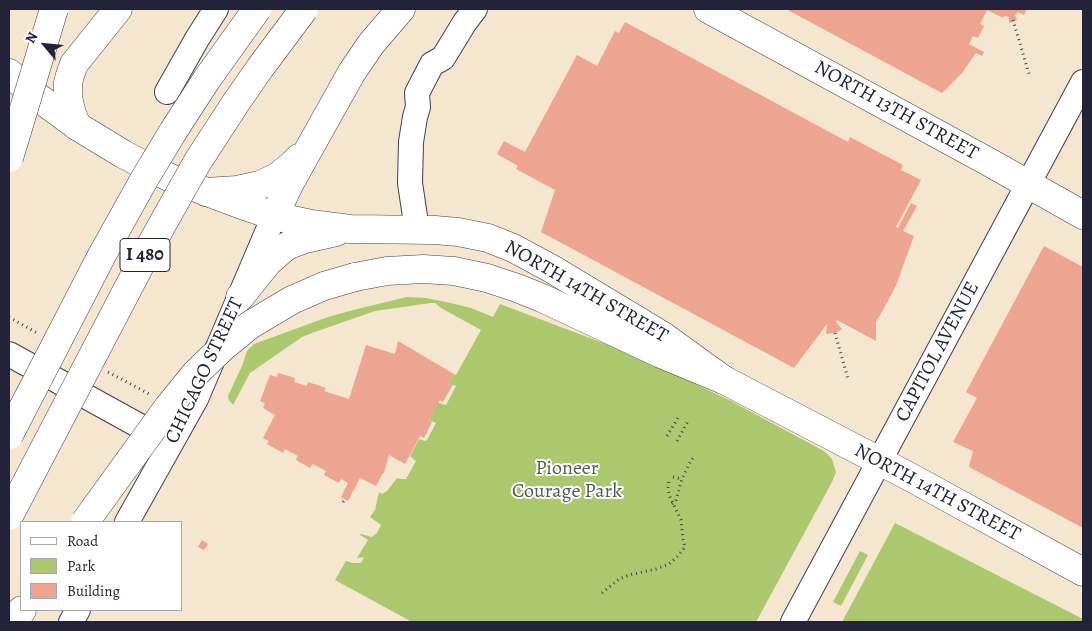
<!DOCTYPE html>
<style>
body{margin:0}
#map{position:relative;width:1092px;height:631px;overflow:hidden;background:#f5e6cf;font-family:Alegreya,serif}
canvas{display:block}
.frame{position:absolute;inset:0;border:10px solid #22223b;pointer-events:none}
.legend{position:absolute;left:20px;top:521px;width:162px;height:90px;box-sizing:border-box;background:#fff;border:1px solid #a7a7b1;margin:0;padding:6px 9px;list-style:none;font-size:15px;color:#22223b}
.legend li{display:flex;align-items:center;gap:10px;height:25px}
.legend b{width:25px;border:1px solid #a7a7b1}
.north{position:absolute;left:20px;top:20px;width:50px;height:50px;-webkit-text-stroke:4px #fff;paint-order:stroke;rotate:298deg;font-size:14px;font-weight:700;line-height:20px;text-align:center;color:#22223b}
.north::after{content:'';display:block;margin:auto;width:18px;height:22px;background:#22223b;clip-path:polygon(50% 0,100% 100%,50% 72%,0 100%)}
</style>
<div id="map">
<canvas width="1092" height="631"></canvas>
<div class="frame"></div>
<ul class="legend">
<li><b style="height:6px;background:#fff"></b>Road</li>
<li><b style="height:14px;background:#acc86f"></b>Park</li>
<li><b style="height:14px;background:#eda490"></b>Building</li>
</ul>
<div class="north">N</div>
</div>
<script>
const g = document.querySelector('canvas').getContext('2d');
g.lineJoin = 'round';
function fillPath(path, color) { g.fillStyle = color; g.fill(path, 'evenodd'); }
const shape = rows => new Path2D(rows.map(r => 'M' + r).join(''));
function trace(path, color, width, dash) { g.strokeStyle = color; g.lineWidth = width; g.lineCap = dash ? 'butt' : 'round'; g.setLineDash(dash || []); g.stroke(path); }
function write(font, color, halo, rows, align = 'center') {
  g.font = font + ' Alegreya,serif'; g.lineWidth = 4; g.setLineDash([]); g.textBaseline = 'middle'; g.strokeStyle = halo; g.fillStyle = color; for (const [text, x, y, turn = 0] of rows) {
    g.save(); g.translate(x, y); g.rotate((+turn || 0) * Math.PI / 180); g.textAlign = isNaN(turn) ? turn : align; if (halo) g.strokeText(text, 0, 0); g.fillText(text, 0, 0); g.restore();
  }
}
fillPath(shape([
 [407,297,426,298,451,303,471,308,493,317,500,304,611,346,681,377,731,401,811,444,824,451,832,459,836,472,832,482,756,622,412,622,335,580,346,561,353,563,361,563,364,557,357,558,368,540,360,535,361,534,372,537,374,535,377,533,381,525,370,517,375,510,379,492,382,494,387,491,397,478,401,479,406,479,416,461,410,456,419,439,425,441,427,440,436,423,429,420,438,403,446,405,456,386,454,385,452,386,448,384,454,374,456,375,481,330,441,308,435,303,431,303,375,311,312,333,302,337,250,373,233,405,229,400,228,396,242,366,247,351,254,344,328,317,357,309],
 [895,523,1083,619,1083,622,842,622],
 [860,551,868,555,841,606,833,602]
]), '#acc86f');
fillPath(shape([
 [786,9,1027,9,1024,15,1018,12,1015,15,1017,20,1009,23,1009,17,1004,16,1003,18,987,10,980,24,984,26,978,38,973,36,969,44,984,52,982,56,976,53,962,73,942,93],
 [625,22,848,142,850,137,903,165,901,170,921,180,896,227,898,228,911,203,917,206,903,231,914,236,897,283,888,301,876,322,876,341,837,320,836,322,842,329,835,333,826,334,827,324,794,368,541,232,555,190,516,169,518,166,497,154,504,141,525,152,577,55,597,66,615,31,619,33],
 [1044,246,1083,267,1083,528,969,467,973,451,953,442,977,398,966,392],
 [398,341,454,374,448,384,452,386,443,402,440,400,429,420,432,422,424,438,420,436,405,464,389,455,384,473,383,473,376,486,360,478,348,501,341,497,348,483,341,479,339,483,324,475,326,471,313,464,310,468,296,460,298,456,285,449,283,453,267,444,269,441,263,438,275,415,263,408,265,403,260,401,270,375,277,377,278,373,295,378,294,382,307,386,308,382,326,388,324,391,349,399,366,345,395,354],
 [202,540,208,544,204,550,198,547]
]), '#eda490');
const minor = shape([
 [167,92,197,39,216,9],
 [417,230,410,183,411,142,415,117,418,107,417,93,432,64,443,58,465,22,475,9],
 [9,354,165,440],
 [127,522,196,399,274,216],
 [71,622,78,610],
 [793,622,1083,82]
]);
const major = shape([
 [708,9,987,161,1083,215],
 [9,73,35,95,77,126,123,154,146,166,175,180,239,204,274,216,311,224,350,229,435,230,458,232,488,238,513,248,552,269,663,336,724,380,912,478,1083,572],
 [240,297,268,262,284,248,289,245,305,239,336,232]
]);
const highway = shape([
 [77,126,72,114,68,98,68,83,70,75,74,64,118,9],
 [206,192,237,190,260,185,277,177,292,165,299,158],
 [274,216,291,181,352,72,371,44,401,9],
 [355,277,387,271,423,269,454,271,487,278,517,288,542,298,659,353,724,380],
 [13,622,22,610]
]);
trace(minor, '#423f51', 26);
trace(major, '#423f51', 29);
trace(highway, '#423f51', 29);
trace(shape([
 [1013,20,1029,74],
 [9,317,37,333],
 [835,333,848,379],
 [108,372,151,395],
 [667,436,679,416],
 [677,441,688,421],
 [673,477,682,479],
 [343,502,345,499],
 [672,504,676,500,682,479,691,460,694,457],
 [602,593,619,579,629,575,656,569,669,564,678,556,685,547,683,539,681,520,670,497,668,489,669,479]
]), '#423f51', 3, [1, 4]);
trace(minor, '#fff', 24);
trace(major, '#fff', 28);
trace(highway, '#fff', 28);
const highwayBridge = shape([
 [9,158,54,9],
 [9,435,102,255,145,178,174,130,207,79,257,9],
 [9,516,148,250,181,191,198,161,237,101,260,68,304,9],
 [85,522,169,406,196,373,223,347,250,325,292,300,324,286,355,277]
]);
trace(highwayBridge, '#423f51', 29, []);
trace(highwayBridge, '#fff', 28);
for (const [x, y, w] of [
 [145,255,50]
]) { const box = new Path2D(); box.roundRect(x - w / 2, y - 16.5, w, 33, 4); g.fillStyle = '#fff'; g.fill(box); trace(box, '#22223b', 1); }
write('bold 19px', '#22223b', null, [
 ["I 480",145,255]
]);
write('20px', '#22223b', '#fff', [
 ["NORTH 13TH STREET",896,111,29],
 ["NORTH 14TH STREET",586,292,30],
 ["CAPITOL AVENUE",938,352,-62],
 ["CHICAGO STREET",205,371,-65],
 ["NORTH 14TH STREET",937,493,28]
]);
write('20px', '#525c4d', '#fff', [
 ["Pioneer",567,469],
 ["Courage Park",567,492]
]);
</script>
